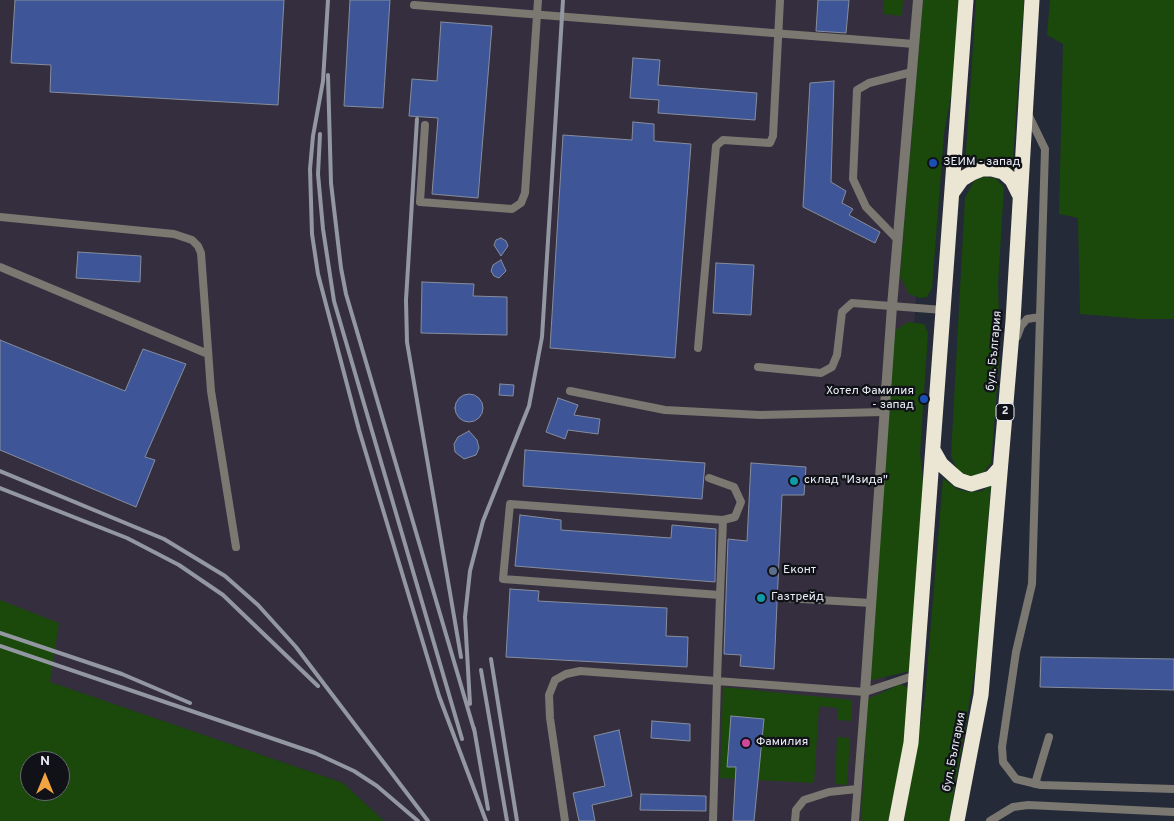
<!DOCTYPE html>
<meta charset="utf-8">
<style>
body{margin:0}
#map{position:relative;width:1174px;height:821px;overflow:hidden;background:#242a37;font-family:Overpass,sans-serif}
canvas{display:block}
.north{position:absolute;left:20px;top:751px;width:50px;height:50px;box-sizing:border-box;background:#101218;border:1px solid #666970;border-radius:50%;rotate:0deg;font-size:14px;font-weight:700;line-height:20px;text-align:center;color:#e8ecf5}
.north::after{content:'';display:block;margin:auto;width:18px;height:22px;background:#f3a442;clip-path:polygon(50% 0,100% 100%,50% 72%,0 100%)}
</style>
<div id="map">
<canvas width="1174" height="821"></canvas>
<div class="north">N</div>
</div>
<script>
const g = document.querySelector('canvas').getContext('2d');
g.lineJoin = 'round';
function fillPath(path, color) { g.fillStyle = color; g.fill(path, 'evenodd'); }
const shape = rows => new Path2D(rows.map(r => 'M' + r).join(''));
function trace(path, color, width, dash) { g.strokeStyle = color; g.lineWidth = width; g.lineCap = dash ? 'butt' : 'round'; g.setLineDash(dash || []); g.stroke(path); }
function write(font, color, halo, rows, align = 'center') {
  g.font = font + ' Overpass,sans-serif'; g.lineWidth = 4.5; g.setLineDash([]); g.textBaseline = 'middle'; g.strokeStyle = halo; g.fillStyle = color; for (const [text, x, y, turn = 0] of rows) {
    g.save(); g.translate(x, y); g.rotate((+turn || 0) * Math.PI / 180); g.textAlign = isNaN(turn) ? turn : align; if (halo) g.strokeText(text, 0, 0); g.fillText(text, 0, 0); g.restore();
  }
}
fillPath(shape([
 [0,0,938,0,898,544,872,821,384,821,343,783,0,665]
]), '#352e3e');
fillPath(shape([
 [884,0,903,0,902,16,883,14],
 [923,0,959,0,953,85,944,133,932,288,927,297,920,298,909,294,900,276],
 [976,0,1024,0,1012,172,1000,163,988,160,965,167],
 [1050,0,1174,0,1174,319,1141,319,1080,314,1078,218,1059,214,1063,44,1047,35],
 [983,177,995,178,1004,187,998,284,1000,352,991,463,984,472,970,477,957,469,951,456,965,198,974,181],
 [908,322,924,324,928,333,920,453,925,503,910,671,868,681,891,339,897,329],
 [943,478,957,489,969,492,982,491,991,485,976,664,949,821,904,821,925,696],
 [0,600,59,623,50,682,343,783,384,821,0,821],
 [30,761,60,761,60,791,30,791],
 [901,684,909,689,904,747,888,821,861,821,868,699],
 [723,687,852,700,852,721,837,720,838,708,819,706,814,783,720,778],
 [837,737,850,738,847,785,835,784]
]), '#1b490b');
const building = shape([
 [15,0,284,0,278,105,50,92,51,65,11,63,15,0],
 [350,0,390,0,383,108,344,106,350,0],
 [818,0,849,0,846,33,816,31,818,0],
 [441,22,492,26,478,198,432,194,438,118,409,116,412,79,437,81,441,22],
 [633,58,660,60,658,85,757,93,755,120,658,113,659,100,630,98,633,58],
 [834,81,831,182,846,191,842,203,853,209,849,215,880,232,875,243,803,207,810,83,834,81],
 [633,122,654,124,654,141,691,144,675,358,550,348,563,135,632,140,633,122],
 [501,238,506,241,508,246,501,256,494,245,496,240,501,238],
 [78,252,141,256,140,282,76,278,78,252],
 [501,260,506,271,499,278,494,276,491,271,493,265,501,260],
 [716,263,754,265,751,315,713,313,716,263],
 [422,282,474,284,473,296,507,297,507,335,421,333,422,282],
 [0,340,125,391,143,349,186,364,145,457,155,460,136,507,0,450,0,340],
 [500,384,514,385,513,396,499,395,500,384],
 '455 408a14 14 0 1 1 28 0a14 14 0 1 1-28 0Z',
 [558,398,578,405,574,415,600,419,598,434,568,430,565,439,546,432,558,398],
 [469,431,477,440,479,448,476,455,464,459,455,452,454,444,458,437,469,431],
 [525,450,705,463,702,499,523,486,525,450],
 [751,463,806,467,804,495,782,495,774,669,740,666,741,655,724,654,728,539,747,541,751,463],
 [520,515,561,520,561,530,671,538,672,525,716,529,715,582,515,566,520,515],
 [510,589,539,591,538,601,667,608,666,636,688,637,687,667,506,657,510,589],
 [1041,657,1174,659,1174,690,1040,687,1041,657],
 [731,716,764,719,754,821,733,821,736,767,727,767,731,716],
 [652,721,690,724,690,741,651,738,652,721],
 [619,730,632,796,592,805,595,821,579,821,573,793,605,786,594,736,619,730],
 [641,794,706,796,706,811,640,810,641,794]
]);
fillPath(building, '#3e5697');
trace(building, '#868d9d', 1);
trace(shape([
 [414,5,914,44],
 [1028,114,1045,149,1032,584,1016,652,1002,747,1003,762,1016,779,1041,785,1174,789],
 [425,125,420,202,512,209,521,203,525,193,538,0],
 [0,217,174,234,192,240,198,246,201,253,211,391,236,547],
 [898,240,866,207,853,179,857,90,869,83,912,72],
 [0,267,208,354],
 [1017,337,1021,326,1027,319,1040,317],
 [698,348,716,146,723,140,770,143,773,136,780,0],
 [758,367,821,373,832,367,837,355,842,312,852,303,943,310],
 [570,391,665,410,760,415,884,412],
 [709,478,734,487,741,502,735,517,723,520,510,504,503,579,720,595,723,520],
 [720,595,717,681,865,692,916,675],
 [785,598,871,603],
 [1035,784,1049,737],
 [565,821,550,718,549,695,555,680,566,674,580,671,717,681,713,821],
 [795,821,796,810,804,800,829,792,857,789],
 [855,821,865,692],
 [990,821,1013,807,1028,805,1174,812]
]), '#7a7870', 8);
trace(shape([
 [865,692,892,306,918,0]
]), '#7a7870', 10);
trace(shape([
 [952,193,962,179,972,173,982,169,992,169,1003,172,1012,180,1019,194],
 [933,450,941,464,951,473,959,480,971,484,991,478,1000,468],
 [896,821,911,743,966,0],
 [957,821,981,695,1013,321,1032,0]
]), '#ebe5d3', 15);
trace(shape([
 [328,0,323,81,313,136,310,169,312,234,318,274,359,430,439,696,486,821],
 [328,75,331,183,341,268,346,294,475,733],
 [417,119,406,300,407,342,461,657],
 [320,134,318,174,323,229,334,301,462,739],
 [0,471,164,539,225,576,258,605,296,647,428,821],
 [0,488,127,538,179,565,223,595,318,686],
 [0,633,122,674,190,703],
 [0,646,315,753,354,771,377,786,418,821],
 [491,659,517,821],
 [481,670,507,821],
 [470,704,465,617,470,571,483,521,529,406,542,337,563,0],
 [474,728,488,809]
]), '#9297a2', 4);
for (const [x, y, r, color] of [
 [933,163,5,"#1a4fb4"],
 [924,399,5,"#1a4fb4"],
 [794,481,5,"#0f9aa8"],
 [773,571,5,"#5c6f8a"],
 [761,598,5,"#0f9aa8"],
 [746,743,5,"#d1479c"]
]) { const dot = new Path2D(); dot.arc(x, y, r, 0, 2 * Math.PI); g.fillStyle = color; g.fill(dot); trace(dot, '#101218', 2); }
for (const [x, y, w] of [
 [1005,412,18]
]) { const box = new Path2D(); box.roundRect(x - w / 2, y - 8.5, w, 17, 4); g.fillStyle = '#101218'; g.fill(box); trace(box, '#e8ecf5', 1); }
write('bold 11px', '#e8ecf5', null, [
 ["2",1005,412]
]);
write('12px', '#e8ecf5', '#101218', [
 ["ЗЕИМ - запад",943,163],
 ["Хотел Фамилия",914,392,"right"],
 ["- запад",914,406,"right"],
 ["склад \"Изида\"",804,481],
 ["Еконт",783,571],
 ["Газтрейд",771,598],
 ["Фамилия",756,743]
], 'left');
write('12px', '#e8ecf5', '#101218', [
 ["бул. България",995,351,-85],
 ["бул. България",955,752,-79]
]);
</script>
